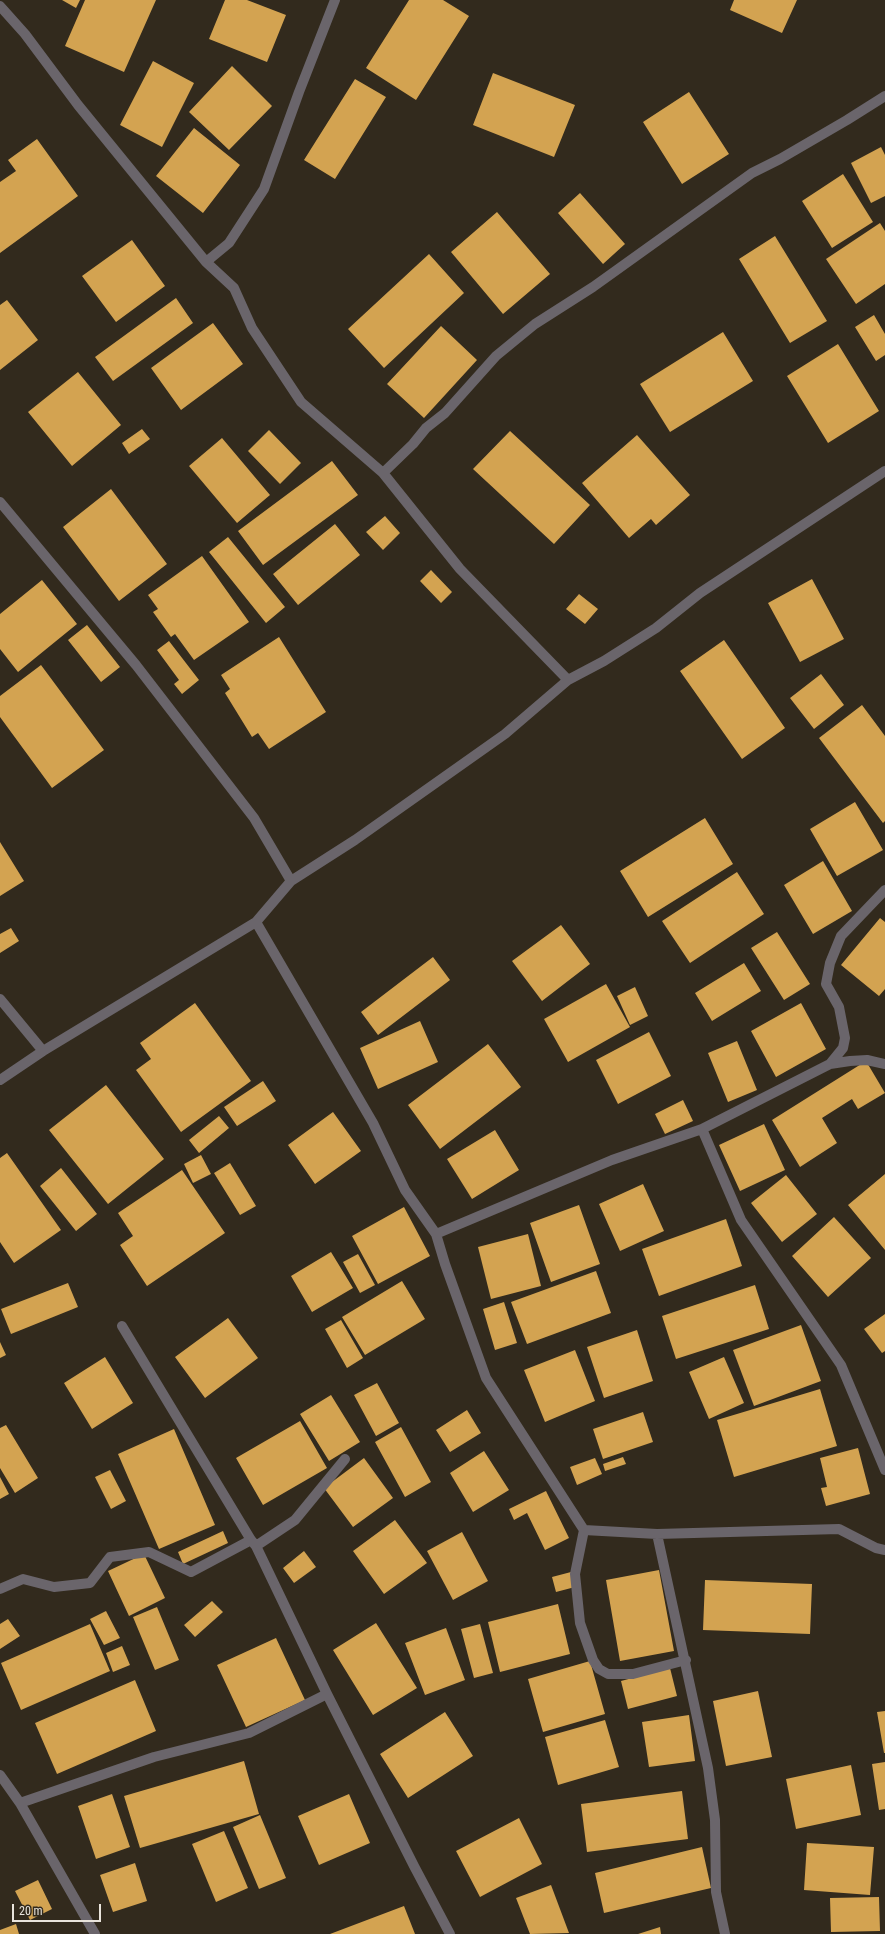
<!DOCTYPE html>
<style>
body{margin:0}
#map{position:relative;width:885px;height:1934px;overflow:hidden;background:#322a1d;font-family:"Roboto Condensed",sans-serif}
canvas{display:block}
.scale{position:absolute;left:12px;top:1904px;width:89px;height:18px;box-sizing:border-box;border:2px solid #e9e4dc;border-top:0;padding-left:5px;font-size:12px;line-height:14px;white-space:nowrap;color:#e9e4dc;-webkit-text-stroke:3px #322a1d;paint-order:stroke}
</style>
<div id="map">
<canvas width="885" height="1934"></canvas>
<div class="scale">20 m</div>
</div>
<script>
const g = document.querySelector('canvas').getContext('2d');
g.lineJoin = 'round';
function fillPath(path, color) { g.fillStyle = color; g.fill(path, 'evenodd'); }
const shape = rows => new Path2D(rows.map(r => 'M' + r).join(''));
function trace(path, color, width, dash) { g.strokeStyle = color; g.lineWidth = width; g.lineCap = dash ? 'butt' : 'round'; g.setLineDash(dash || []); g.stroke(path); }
fillPath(shape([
 [62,0,80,0,76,8],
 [85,0,156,0,124,72,65,46],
 [225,0,247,0,286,15,267,62,209,39],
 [409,0,443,0,469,16,416,100,366,68],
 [734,0,797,0,782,33,730,10],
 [153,61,194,83,162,147,120,125],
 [232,66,272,106,229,150,189,112],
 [493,73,575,105,554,157,473,125],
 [355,79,386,97,335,179,304,160],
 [689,92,729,154,682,184,643,122],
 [194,128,240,165,203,213,156,176],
 [37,139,78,196,0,253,0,182,16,171,8,160],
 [881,147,885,155,885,196,871,203,851,163],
 [843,174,873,222,832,248,802,201],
 [580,193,625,244,603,264,558,213],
 [497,212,550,274,503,314,451,252],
 [880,223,885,231,885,284,856,304,826,259],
 [775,236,827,321,790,343,739,259],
 [132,240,165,286,116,322,82,276],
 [429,254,464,293,384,368,348,329],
 [176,298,193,323,113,381,95,357],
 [7,300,38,340,0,370,0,305],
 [874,315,885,334,885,355,876,361,855,327],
 [213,323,243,364,181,410,151,368],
 [441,326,477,360,424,418,387,384],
 [723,332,753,381,670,432,640,384],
 [838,344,879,411,828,443,787,376],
 [78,372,121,425,72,466,28,412],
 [142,429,150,439,129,454,122,443],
 [269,430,301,463,280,484,248,451],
 [510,431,590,505,554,544,473,469],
 [637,435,690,495,656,525,651,519,629,538,582,483],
 [222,438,270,495,237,523,189,466],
 [332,461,358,495,263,565,238,531],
 [111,489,167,564,119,601,63,527],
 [385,516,400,533,383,550,366,532],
 [335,524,360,555,298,605,273,574],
 [228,537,285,607,266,623,209,552],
 [202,556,249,622,194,660,175,634,171,637,153,612,158,609,148,595],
 [431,570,452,592,441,603,420,581],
 [812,579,844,639,800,662,768,603],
 [42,580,77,624,18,672,0,649,0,614],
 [579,594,598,609,585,624,566,609],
 [87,625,120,667,101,682,68,640],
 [279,637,326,712,269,749,258,733,252,737,225,693,230,689,221,675],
 [724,640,785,728,742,759,680,671],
 [169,641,199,680,182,694,174,684,179,680,157,650],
 [41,665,104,750,52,788,0,717,0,696],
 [821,674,844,705,814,729,790,698],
 [862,705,885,736,885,821,883,823,819,738],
 [855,802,883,850,837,876,810,829],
 [705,818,733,864,648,917,620,871],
 [0,842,24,881,0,896],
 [823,861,852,911,813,934,784,885],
 [737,872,764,914,690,963,662,921],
 [880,918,885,922,885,989,879,996,841,965],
 [561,925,590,964,542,1001,512,961],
 [11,928,19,941,0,953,0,934],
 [777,932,810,984,784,1000,751,948],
 [433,957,450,980,378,1035,361,1012],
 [744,963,761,991,712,1021,695,993],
 [606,984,630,1027,568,1062,544,1019],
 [635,987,648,1016,630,1025,617,996],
 [195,1003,251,1081,181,1132,136,1070,151,1059,140,1043],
 [801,1003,826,1049,776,1077,751,1031],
 [420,1021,438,1062,378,1089,360,1048],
 [649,1032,671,1076,618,1104,596,1060],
 [737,1041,757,1090,728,1102,708,1053],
 [488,1044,521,1087,440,1149,408,1105],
 [866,1061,885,1093,858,1109,852,1099,822,1118,837,1143,800,1167,772,1120],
 [263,1081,276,1101,237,1126,224,1107],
 [106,1085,164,1159,108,1204,49,1130],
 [683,1100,693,1121,665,1134,655,1114],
 [333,1112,361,1151,315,1184,288,1145],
 [219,1116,229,1128,199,1153,189,1140],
 [764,1124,785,1170,740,1191,719,1145],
 [495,1130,519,1170,472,1199,447,1159],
 [7,1153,61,1230,14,1263,0,1242,0,1158],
 [201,1155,211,1174,193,1183,184,1164],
 [230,1163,256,1206,240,1215,214,1173],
 [61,1168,97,1214,76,1231,40,1186],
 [182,1170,225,1233,147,1286,120,1245,133,1236,118,1213],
 [885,1174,885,1250,848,1205],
 [786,1175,817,1214,782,1242,751,1203],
 [643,1184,664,1231,620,1251,599,1204],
 [579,1205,600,1264,551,1282,530,1223],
 [404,1207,430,1256,378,1284,352,1236],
 [834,1217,871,1258,828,1297,792,1256],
 [726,1219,742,1266,659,1296,642,1249],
 [528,1234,541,1286,491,1299,478,1247],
 [331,1252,353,1288,312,1312,291,1276],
 [358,1254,375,1285,360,1293,343,1262],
 [596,1271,611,1313,527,1344,511,1302],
 [402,1281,425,1319,365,1355,342,1317],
 [68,1283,78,1307,11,1334,1,1309],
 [755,1285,769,1329,676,1359,662,1316],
 [504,1302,517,1343,495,1350,483,1309],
 [885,1314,885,1351,882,1353,864,1329],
 [228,1318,258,1358,205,1398,175,1357],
 [341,1320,363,1358,347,1368,325,1329],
 [801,1325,821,1381,754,1406,733,1350],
 [637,1330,653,1381,604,1398,587,1347],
 [0,1342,6,1355,0,1358],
 [575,1350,595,1401,545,1422,524,1370],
 [105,1357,133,1403,92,1429,64,1383],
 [724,1357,744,1403,709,1419,689,1372],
 [377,1383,399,1423,376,1436,354,1395],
 [820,1389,837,1446,734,1477,717,1420],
 [331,1395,360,1442,329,1461,300,1414],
 [467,1410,481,1433,450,1452,436,1430],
 [643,1412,653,1442,603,1459,593,1429],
 [300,1421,327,1468,263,1505,236,1458],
 [6,1425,38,1478,15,1493,0,1468,0,1428],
 [401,1427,431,1482,405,1497,375,1442],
 [174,1429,215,1525,159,1549,118,1454],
 [858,1448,870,1494,826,1506,821,1488,827,1487,820,1458],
 [484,1451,509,1490,473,1512,450,1473],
 [623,1457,626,1464,605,1471,603,1464],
 [364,1458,393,1498,353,1527,324,1488],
 [595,1458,602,1474,577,1485,570,1467],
 [110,1470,126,1501,111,1509,95,1477],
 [0,1477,9,1494,0,1499],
 [546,1491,569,1538,545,1550,527,1513,514,1520,509,1509],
 [395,1520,427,1563,384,1594,353,1551],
 [223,1531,228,1543,183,1564,178,1552],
 [462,1532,488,1581,453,1600,427,1551],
 [304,1551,316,1567,294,1583,283,1568],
 [144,1554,165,1598,129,1616,108,1571],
 [659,1570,674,1651,620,1661,606,1580],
 [571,1572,575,1587,556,1592,552,1577],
 [705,1580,812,1584,810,1634,703,1630],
 [212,1601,223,1612,195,1637,184,1625],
 [558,1604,570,1654,500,1672,488,1622],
 [157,1607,179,1660,155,1670,133,1617],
 [106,1611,120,1638,104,1645,90,1619],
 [8,1619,20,1636,0,1649,0,1624],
 [376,1623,417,1688,373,1715,333,1650],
 [90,1624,110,1671,21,1710,1,1663],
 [480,1624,493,1673,474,1678,461,1629],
 [446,1628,465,1680,425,1695,405,1643],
 [276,1638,305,1700,246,1727,217,1665],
 [122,1646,130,1665,113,1672,106,1653],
 [590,1661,605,1714,543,1732,528,1679],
 [670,1668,677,1696,628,1709,621,1681],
 [135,1680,156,1731,57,1774,35,1723],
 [758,1691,772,1757,726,1766,713,1701],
 [885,1711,885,1753,884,1753,877,1712],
 [445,1712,473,1756,408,1798,380,1754],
 [689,1715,695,1761,649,1767,642,1722],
 [605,1720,619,1767,558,1785,545,1737],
 [244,1761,259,1814,140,1848,124,1796],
 [885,1762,885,1809,879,1810,872,1764],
 [851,1765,861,1815,796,1829,786,1779],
 [682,1791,688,1839,587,1852,581,1804],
 [112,1794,130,1847,96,1859,78,1806],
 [349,1794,370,1843,319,1865,298,1816],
 [260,1815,286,1878,259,1889,233,1827],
 [519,1818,542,1864,480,1897,456,1851],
 [224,1831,248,1888,216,1902,192,1844],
 [807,1843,874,1847,870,1895,804,1890],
 [702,1847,711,1888,604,1913,595,1873],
 [135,1863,147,1901,113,1912,100,1875],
 [38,1880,52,1909,30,1920,15,1891],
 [551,1885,569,1933,530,1934,516,1898],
 [879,1897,880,1931,831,1932,830,1898],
 [404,1906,415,1934,330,1934],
 [16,1924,19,1934,0,1934,0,1930],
 [660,1927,661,1934,638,1934]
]), '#d3a351');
trace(shape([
 [0,6,25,34,78,105,206,262,234,288,252,328,301,402,383,473,460,569,568,680],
 [206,262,229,243,264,189,299,92,335,0],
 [383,473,413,444,426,428,445,413,496,356,535,324,593,287,752,173,780,159,847,120,885,96],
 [0,502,136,665,254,818,291,881],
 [256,922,373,1123,405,1190,436,1234,445,1264,486,1378,584,1530,575,1574,580,1623,593,1660,599,1669,608,1674,633,1674,686,1660],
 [0,999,43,1051],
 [830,1064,843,1048,845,1038,839,1007,826,984,830,963,841,936,885,890],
 [0,1080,43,1051,256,922,291,881,355,840,505,734,568,680,604,661,656,628,700,593,885,471],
 [702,1129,741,1220,841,1365,885,1470],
 [436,1234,612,1160,702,1129,830,1064,850,1061,867,1060,885,1064],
 [122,1326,251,1540,256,1546,327,1694,414,1866,450,1934],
 [584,1530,657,1534,839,1529,876,1548,885,1550],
 [657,1534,708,1768,715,1820,716,1892,725,1934],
 [256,1546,295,1520,345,1459],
 [0,1589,23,1579,54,1587,90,1583,110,1557,149,1552,191,1572,251,1540],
 [0,1775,20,1803,95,1934],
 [20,1803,154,1757,249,1733,327,1694]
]), '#6a656b', 10);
</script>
